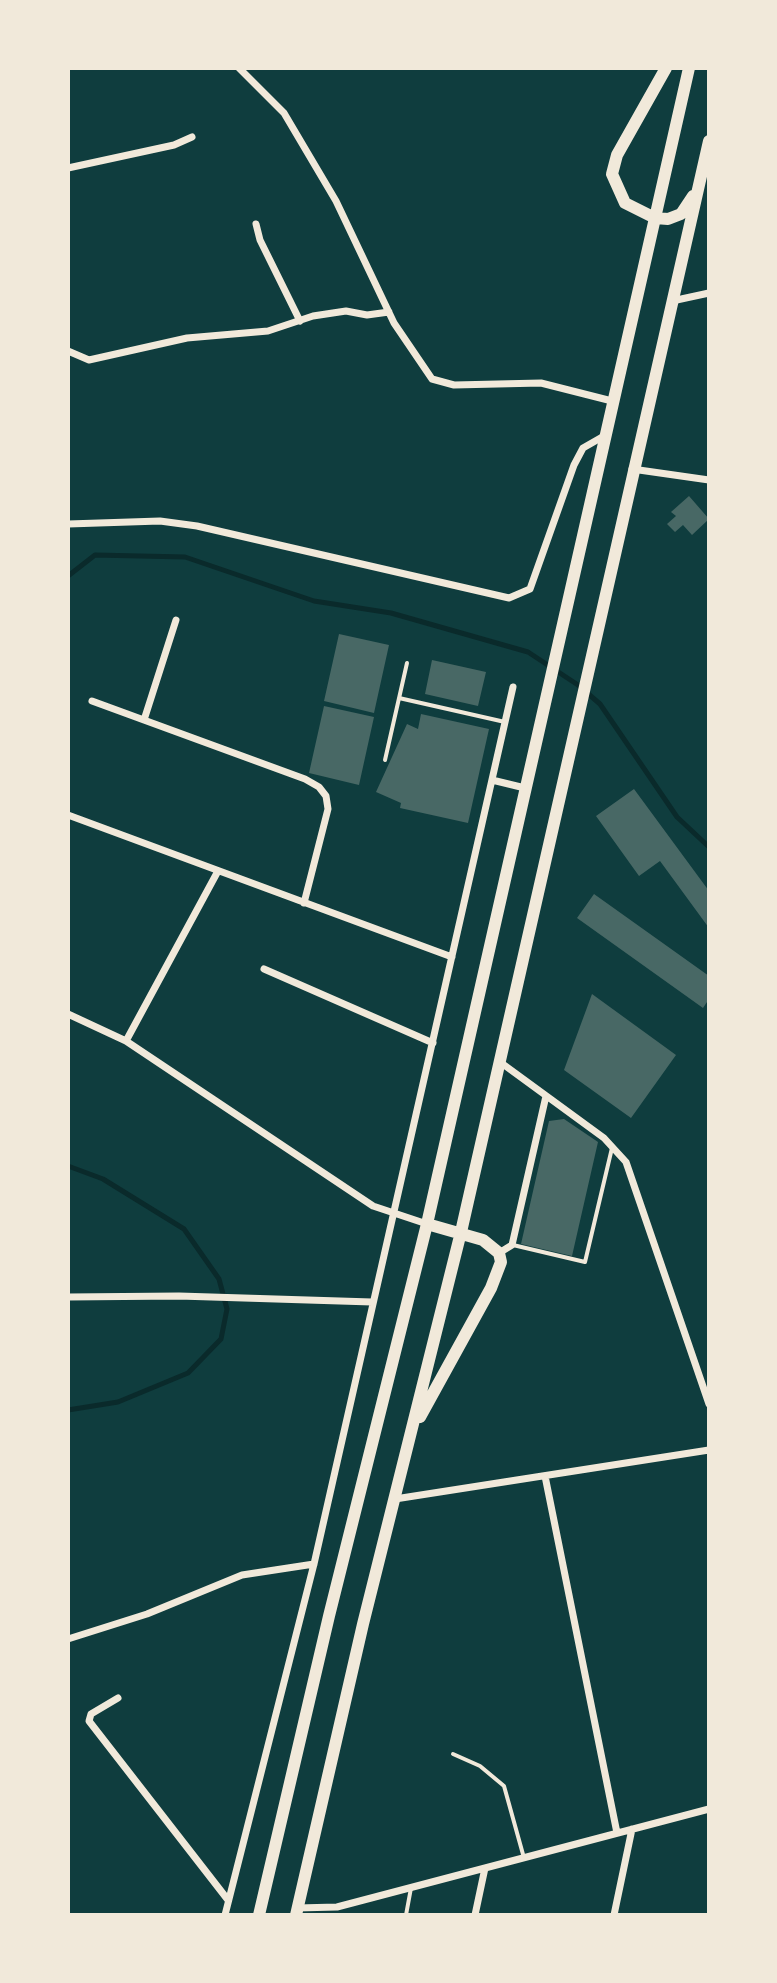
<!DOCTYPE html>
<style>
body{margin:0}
#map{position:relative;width:777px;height:1983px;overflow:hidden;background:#0f3d3e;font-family:"Public Sans",sans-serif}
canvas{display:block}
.frame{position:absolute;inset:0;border:70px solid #f1e9da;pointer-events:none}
</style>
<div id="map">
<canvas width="777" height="1983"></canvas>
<div class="frame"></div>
</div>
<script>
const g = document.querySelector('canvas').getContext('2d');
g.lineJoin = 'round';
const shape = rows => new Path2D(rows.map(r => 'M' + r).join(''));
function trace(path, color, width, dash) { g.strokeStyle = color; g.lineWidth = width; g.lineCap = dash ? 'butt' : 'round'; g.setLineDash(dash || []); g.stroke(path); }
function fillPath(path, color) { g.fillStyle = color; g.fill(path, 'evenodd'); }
trace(shape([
 [68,576,95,555,185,557,314,601,391,613,528,652,578,685,600,704,677,817,709,847],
 [68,1166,103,1179,184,1229,219,1279,227,1309,221,1339,188,1373,118,1402,68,1410]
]), '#0a2a2b', 5);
fillPath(shape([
 [689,496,709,519,692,535,683,525,675,532,667,524,676,516,671,512],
 [339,634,389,645,374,713,324,701],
 [432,660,486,672,478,706,425,694],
 [324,706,374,717,359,785,309,773],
 [421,714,489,729,468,823,400,808,401,803,376,792,407,724,418,729],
 [634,789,709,891,709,928,660,861,639,876,596,816],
 [594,894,709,976,709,999,703,1008,577,918],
 [592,994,676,1055,631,1118,564,1070],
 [564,1119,598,1142,572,1256,521,1244,549,1121]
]), '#486865');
trace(shape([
 [399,698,505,722],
 [385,760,407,663],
 [513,1245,585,1262,612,1148],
 [453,1754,480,1766,504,1786,524,1858],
 [406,1915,411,1888]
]), '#f1e9da', 4);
trace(shape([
 [239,68,284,113,336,201,394,323,432,379,454,385,541,383,612,401],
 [68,168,174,145,192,137],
 [256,224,260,240,300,321],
 [672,301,709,293],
 [68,351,89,360,187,338,268,331,313,316,346,311,367,315,389,312],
 [632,469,709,480],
 [68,524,160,521,197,526,509,598,530,589,574,465,583,448,604,436],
 [92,701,305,779,319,787,326,796,328,809,304,903],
 [144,720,176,620],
 [492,780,525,788],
 [68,815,452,957],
 [264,969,433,1043],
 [68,1014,126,1041,373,1206,427,1224],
 [126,1041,218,871],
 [500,1062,604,1138,626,1162,709,1404],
 [499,1253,512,1245,546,1096],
 [68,1297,179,1296,372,1302],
 [545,1476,617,1833],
 [395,1499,709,1450],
 [68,1639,147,1614,242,1575,314,1564],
 [118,1698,91,1714,89,1721,228,1900],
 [297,1908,337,1907,709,1809],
 [225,1915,314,1564,513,687],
 [475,1915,485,1868],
 [614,1915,632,1829]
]), '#f1e9da', 7);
trace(shape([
 [666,68,617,155,612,174,625,203,655,218,668,219,681,214,693,196],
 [420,1417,491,1288,501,1262,499,1253,483,1240,427,1224],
 [259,1915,329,1616,427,1224,689,68],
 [296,1915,363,1624,461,1232,709,141]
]), '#f1e9da', 12);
</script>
